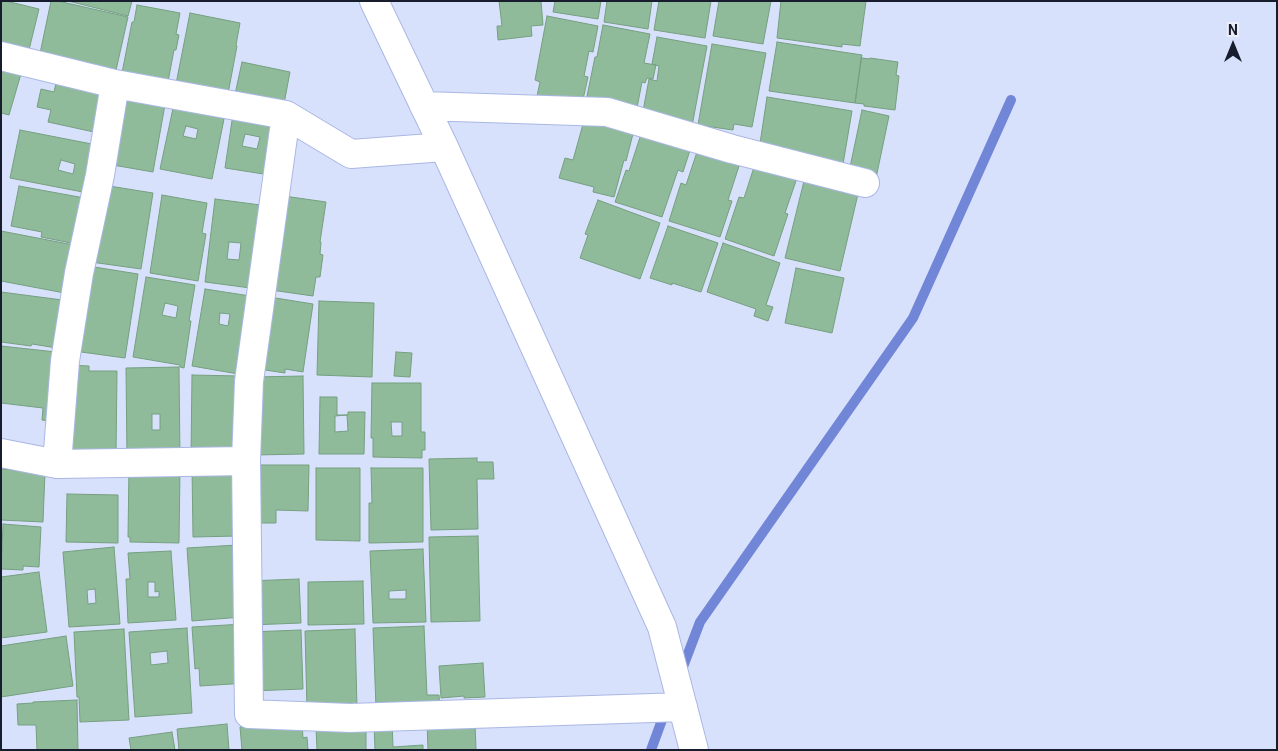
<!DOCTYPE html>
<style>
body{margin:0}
#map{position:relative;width:1278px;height:751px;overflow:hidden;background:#d8e1fc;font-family:Roboto,sans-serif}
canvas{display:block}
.frame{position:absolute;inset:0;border:2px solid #181d2d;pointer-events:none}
.north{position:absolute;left:1208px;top:20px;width:50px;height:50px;-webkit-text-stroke:4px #ebeef8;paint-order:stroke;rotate:0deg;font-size:14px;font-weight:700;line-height:20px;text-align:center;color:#181d2d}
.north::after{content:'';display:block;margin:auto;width:18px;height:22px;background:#181d2d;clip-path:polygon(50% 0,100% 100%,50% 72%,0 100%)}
</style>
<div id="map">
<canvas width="1278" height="751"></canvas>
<div class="frame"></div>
<div class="north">N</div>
</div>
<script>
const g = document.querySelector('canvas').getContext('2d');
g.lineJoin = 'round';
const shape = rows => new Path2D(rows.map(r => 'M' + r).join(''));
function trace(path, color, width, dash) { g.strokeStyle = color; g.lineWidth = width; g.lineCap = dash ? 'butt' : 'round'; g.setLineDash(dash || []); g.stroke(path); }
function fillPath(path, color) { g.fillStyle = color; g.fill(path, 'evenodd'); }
trace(shape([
 [681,672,700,622,913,318,1011,100],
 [651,750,666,709]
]), '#7286d7', 10);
const building = shape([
 [1,1,6,1,39,9,27,58,1,52,1,1],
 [51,1,58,1,128,17,114,79,38,63,51,1],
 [68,1,132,1,128,16,68,1],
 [499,1,541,1,543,25,531,26,532,36,498,40,497,26,502,26,499,1],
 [555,1,601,1,598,19,553,12,555,1],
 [607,1,652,1,648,29,604,22,607,1],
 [659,1,711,1,705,38,654,30,659,1],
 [719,1,771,1,763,44,713,36,719,1],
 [781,1,866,1,860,46,842,44,842,47,777,38,781,1],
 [137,5,180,13,176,34,179,35,176,50,174,50,167,87,121,78,132,22,134,22,137,5],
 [190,13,240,23,236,45,237,46,227,99,175,89,190,13],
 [547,16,598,26,593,52,589,51,584,76,588,77,582,104,537,96,540,82,535,80,547,16],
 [603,25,650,34,644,63,656,65,653,79,647,78,645,83,642,82,636,113,586,101,595,57,597,57,603,25],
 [657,37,707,46,692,126,643,111,649,79,657,81,659,66,652,64,657,37],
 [777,42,862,55,855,103,769,91,777,42],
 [712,44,766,53,752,127,734,124,733,130,698,125,712,44],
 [861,58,870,59,870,58,898,62,896,75,899,76,895,110,864,106,864,104,855,103,861,58],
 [1,61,23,67,9,115,1,113,1,61],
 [242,62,290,72,283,109,234,99,242,62],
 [57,79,112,91,103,134,48,122,51,110,37,107,41,89,54,92,57,79],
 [119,91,166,99,153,172,107,164,119,91],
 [767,97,852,111,843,164,759,150,767,97],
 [175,99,226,109,212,179,160,169,175,99],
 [186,126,198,129,196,139,183,136,186,126],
 [862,110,889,116,876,178,849,172,862,110],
 [233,114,281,122,270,175,225,168,233,114],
 [245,134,260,137,257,149,242,146,245,134],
 [585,117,634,130,626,161,624,160,614,197,593,192,594,187,559,178,565,158,573,160,585,117],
 [644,125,693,141,683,172,678,170,662,217,615,202,626,170,629,171,644,125],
 [20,130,102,146,93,194,10,178,20,130],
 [61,160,75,164,73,174,58,170,61,160],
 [699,146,741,160,728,200,732,201,720,237,669,221,681,183,686,185,699,146],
 [756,161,798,175,785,213,788,214,774,256,725,239,739,197,744,198,756,161],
 [805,177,858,194,840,271,785,258,805,177],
 [103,185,153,193,141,269,91,262,103,185],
 [19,186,90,199,81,245,41,237,42,232,11,226,19,186],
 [162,195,207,203,202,233,206,234,198,281,150,273,162,195],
 [277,195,326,202,320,242,321,242,320,254,323,255,320,277,316,277,313,296,264,289,277,195],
 [215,199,268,206,258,289,205,282,215,199],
 [229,242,241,243,239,260,227,259,229,242],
 [598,200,660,223,640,279,580,258,588,235,585,234,598,200],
 [668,226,718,243,701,292,672,283,672,285,650,278,668,226],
 [1,231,79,246,70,294,1,281,1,231],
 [723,243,780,263,766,305,773,307,768,321,754,316,756,309,707,292,723,243],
 [88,266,138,274,125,358,74,351,88,266],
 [796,268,844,278,832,333,785,323,796,268],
 [146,277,195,285,189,321,191,321,184,368,180,367,180,365,133,357,146,277],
 [165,303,178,306,176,318,162,315,165,303],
 [205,289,257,297,244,375,192,366,205,289],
 [220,313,230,314,228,326,219,324,220,313],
 [1,292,70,301,63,349,32,344,31,346,1,342,1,292],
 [263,296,313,304,303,372,285,369,285,373,252,368,263,296],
 [319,301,374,303,372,377,317,375,319,301],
 [1,346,65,353,57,422,42,420,43,408,1,403,1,346],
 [396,352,412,353,410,377,394,376,396,352],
 [67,365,89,366,89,371,117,371,116,456,65,455,67,365],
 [179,367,180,459,127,459,126,368,179,367],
 [152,414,160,414,160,430,152,430,152,414],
 [192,375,240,376,239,455,191,455,192,375],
 [303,376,304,454,255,455,254,377,303,376],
 [372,383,421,383,421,432,425,432,425,450,422,450,422,458,373,457,373,438,371,438,372,383],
 [391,422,402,422,402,436,392,436,391,422],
 [320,397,337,397,337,415,348,415,348,412,365,412,364,454,319,454,320,397],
 [347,415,348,431,335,432,335,416,347,415],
 [477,458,477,462,493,462,494,479,477,479,478,529,431,530,429,459,477,458],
 [251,465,309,465,308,511,276,510,276,523,254,523,251,465],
 [129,466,180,467,179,543,130,542,130,537,128,537,129,466],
 [192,467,237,467,238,536,193,537,192,467],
 [316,468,360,468,360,541,316,540,316,468],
 [371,468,423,468,423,542,369,543,369,503,372,503,371,468],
 [1,469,45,472,43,522,1,520,1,469],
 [67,494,118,495,118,543,66,542,67,494],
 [3,524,41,527,39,567,23,566,23,570,1,569,3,524],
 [478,536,480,621,431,622,429,537,478,536],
 [237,545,242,617,192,621,187,548,237,545],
 [114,547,120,624,69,627,63,552,114,547],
 [95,589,96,603,88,604,87,590,95,589],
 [423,549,426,622,373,623,370,551,423,549],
 [406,590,406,599,389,599,389,591,406,590],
 [171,551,176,620,128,623,126,579,130,579,128,553,171,551],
 [148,582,155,582,155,592,159,591,159,597,148,597,148,582],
 [39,572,47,632,1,638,1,577,39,572],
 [299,579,301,623,250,625,248,581,299,579],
 [363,581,364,624,308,625,308,582,363,581],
 [244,624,247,683,200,686,199,668,195,669,192,627,244,624],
 [424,626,427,695,439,695,440,709,376,708,373,628,424,626],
 [187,628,192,713,135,717,129,632,187,628],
 [167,651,168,663,151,665,150,653,167,651],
 [124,629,129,720,80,722,79,697,77,697,74,632,124,629],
 [355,629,357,708,307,709,305,631,355,629],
 [301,630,303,689,250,691,249,632,301,630],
 [66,636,73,686,1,697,1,646,66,636],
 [483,663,485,697,464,698,464,696,441,698,439,666,483,663],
 [77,700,78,750,37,750,36,725,18,725,17,704,33,703,33,702,77,700],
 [392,721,393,747,423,745,423,750,375,750,374,722,392,721],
 [475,722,476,750,428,750,427,723,475,722],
 [227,724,229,750,179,750,177,729,227,724],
 [302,724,303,738,307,737,308,750,242,750,240,727,302,724],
 [366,727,366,750,317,750,316,728,366,727],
 [172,732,175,750,131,750,129,738,172,732]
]);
fillPath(building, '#90bb9b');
trace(building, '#759f80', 1);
const minor = shape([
 [374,1,444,147,662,627,694,750],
 [1,56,115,84,286,115,351,154,444,147],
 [424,106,607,112,732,149,865,183],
 [1,453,57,464,246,461,249,381,286,115],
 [246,461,249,714,350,718,683,707],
 [57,464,65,361,79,273,100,175,115,84]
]);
trace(minor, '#aab7e4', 30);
trace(minor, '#fff', 28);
</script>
